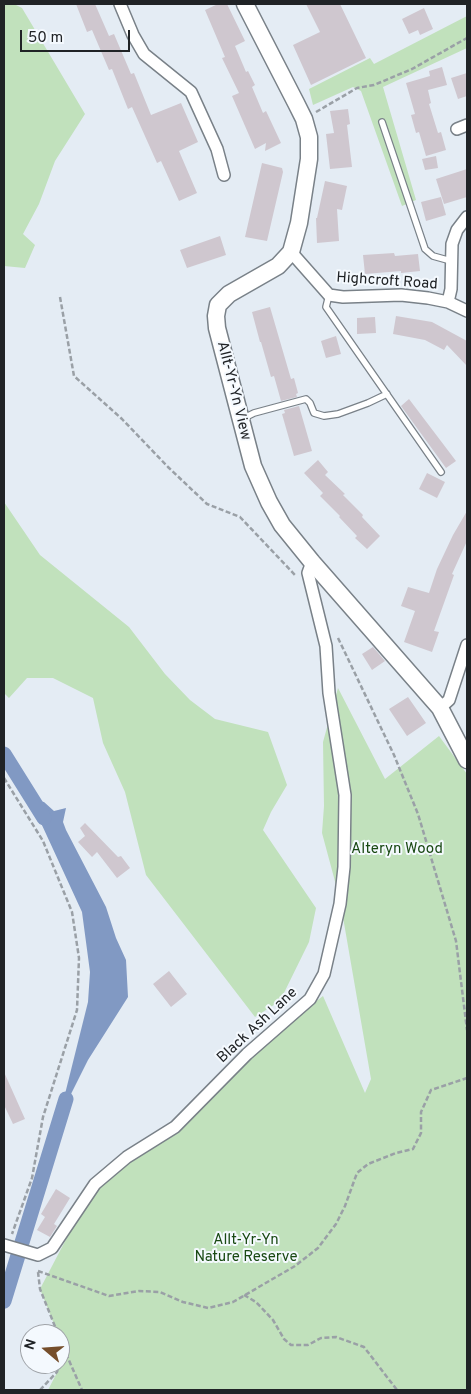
<!DOCTYPE html>
<style>
body{margin:0}
#map{position:relative;width:471px;height:1394px;overflow:hidden;background:#e4ecf4;font-family:Overpass,sans-serif}
canvas{display:block}
.frame{position:absolute;inset:0;border:5px solid #202326;pointer-events:none}
.north{position:absolute;left:20px;top:1324px;width:50px;height:50px;box-sizing:border-box;background:#f4f9fe;border:1px solid #9fa3a8;border-radius:50%;rotate:288deg;font-size:14px;font-weight:700;line-height:20px;text-align:center;color:#202326}
.north::after{content:'';display:block;margin:auto;width:18px;height:22px;background:#754e2b;clip-path:polygon(50% 0,100% 100%,50% 72%,0 100%)}
.scale{position:absolute;left:20px;top:30px;width:110px;height:22px;box-sizing:border-box;border:2px solid #202326;border-top:0;padding-left:6px;font-size:15px;line-height:18px;white-space:nowrap;color:#202326;-webkit-text-stroke:4px #f4f9fe;paint-order:stroke}
</style>
<div id="map">
<canvas width="471" height="1394"></canvas>
<div class="frame"></div>
<div class="north">N</div>
<div class="scale">50 m</div>
</div>
<script>
const g = document.querySelector('canvas').getContext('2d');
g.lineJoin = 'round';
function fillPath(path, color) { g.fillStyle = color; g.fill(path, 'evenodd'); }
const shape = rows => new Path2D(rows.map(r => 'M' + r).join(''));
function trace(path, color, width, dash) { g.strokeStyle = color; g.lineWidth = width; g.lineCap = dash ? 'butt' : 'round'; g.setLineDash(dash || []); g.stroke(path); }
function write(font, color, halo, rows, align = 'center') {
  g.font = font + ' Overpass,sans-serif'; g.lineWidth = 4; g.setLineDash([]); g.textBaseline = 'middle'; g.strokeStyle = halo; g.fillStyle = color; for (const [text, x, y, turn = 0] of rows) {
    g.save(); g.translate(x, y); g.rotate((+turn || 0) * Math.PI / 180); g.textAlign = isNaN(turn) ? turn : align; if (halo) g.strokeText(text, 0, 0); g.fillText(text, 0, 0); g.restore();
  }
}
fillPath(shape([
 [4,4,14,4,22,8,85,114,55,161,39,204,23,234,35,245,25,268,4,266],
 [467,16,467,48,383,87,416,200,402,206,361,91,353,87,313,105,309,89,370,58,374,64],
 [4,502,40,555,129,627,165,674,190,700,215,719,268,732,287,785,271,812,263,830,316,908,309,942,280,1001,255,1017,146,875,125,792,103,743,93,698,53,678,27,678,9,698,4,693],
 [338,688,385,779,439,736,467,774,467,1390,48,1390,66,1355,60,1340,60,1334,58,1334,40,1289,95,1184,175,1127,247,1054,323,996,365,1093,371,1079,340,900,322,833,324,806,323,742]
]), '#c1e1bc');
fillPath(shape([
 [33,800,44,802,54,811,66,808,63,822,66,830,106,907,116,938,126,960,128,997,88,1060,59,1118,88,1002,90,972,82,912,41,823]
]), '#8199c3');
trace(shape([
 [4,754,44,818],
 [4,1301,66,1099]
]), '#8199c3', 15);
fillPath(shape([
 [76,4,95,4,109,36,114,34,131,74,134,73,151,115,181,103,198,142,179,151,197,193,179,201,161,161,157,163,132,107,128,109,112,69,109,70,92,30,87,32],
 [218,4,227,4,245,41,235,46,246,72,248,71,255,85,252,87,263,113,266,111,281,143,265,151,266,143,255,149,232,96,239,93,222,58,225,57,205,10],
 [306,4,340,4,366,58,311,85,293,45,320,32],
 [424,8,433,29,420,35,418,30,409,34,402,19],
 [442,67,447,85,428,90,431,103,429,104,438,133,441,132,446,150,426,156,419,132,416,133,411,115,415,114,406,83,430,76,429,71],
 [467,73,467,96,458,99,451,78],
 [348,109,350,124,347,125,352,167,330,169,326,134,334,133,330,111],
 [436,156,438,168,425,170,422,159],
 [262,163,282,168,283,172,267,241,245,237],
 [467,169,467,197,444,204,436,179],
 [325,181,347,186,342,210,337,209,339,241,317,243,316,218,317,218],
 [441,197,446,215,426,221,421,202],
 [220,236,226,255,187,268,180,250],
 [394,253,395,256,418,254,420,271,401,273,401,271,365,274,363,255],
 [270,307,291,379,294,378,298,393,296,394,297,397,281,401,274,376,271,377,261,342,260,342,252,312],
 [396,316,432,322,467,341,467,366,447,345,444,350,425,340,393,334],
 [375,317,376,333,357,334,357,318],
 [336,336,341,354,326,358,321,341],
 [409,399,456,461,446,468,401,406],
 [299,406,312,451,294,456,282,414,285,413,284,410],
 [318,460,328,472,325,475,345,494,343,495,363,515,362,517,380,536,367,549,355,538,357,536,339,517,340,516,320,496,323,493,304,473],
 [427,473,445,482,437,498,419,489],
 [467,511,467,541,452,574,454,575,434,631,439,632,432,652,404,642,415,611,401,606,408,587,429,593,437,569,453,535],
 [373,647,385,661,372,670,362,654],
 [408,697,426,723,407,736,389,709],
 [85,823,118,857,121,856,130,868,117,878,97,852,92,857,78,842,85,836,80,828],
 [169,971,187,994,171,1007,153,984],
 [4,1072,25,1119,13,1124,4,1105],
 [56,1189,70,1198,54,1224,57,1226,50,1237,37,1230,45,1217,41,1214]
]), '#cfc7cf');
const lane = shape([
 [382,122,425,249,433,256,451,261],
 [329,295,326,307,441,472],
 [242,419,254,413,306,399,310,403,314,413,324,416,338,414,368,403,387,394]
]);
const street = shape([
 [120,4,133,35,144,54,191,92,217,149,224,175],
 [457,129,467,125],
 [291,252,329,295,343,297,401,295,428,298,448,302,467,311],
 [448,302,451,289,452,244,457,230,467,217],
 [440,708,449,700,467,645],
 [4,1245,38,1255,52,1248,95,1184,127,1157,175,1127,247,1054,310,999,324,974,340,904,344,867,345,795,329,693,326,646,308,573,312,562]
]);
const secondary = shape([
 [245,4,296,103,304,119,309,137,309,159,299,223,291,252,278,266,229,294,218,305,216,316,217,328,253,466,269,502,282,525,312,562,440,708,467,760]
]);
trace(lane, '#798188', 8);
trace(street, '#798188', 14);
trace(secondary, '#798188', 19);
trace(shape([
 [316,112,357,88,374,85,412,69,467,38],
 [60,297,74,376,122,419,168,467,207,504,240,517,295,575],
 [338,638,394,755,418,814,456,941,467,1030],
 [4,778,43,841,72,912,79,958,77,1010,43,1117,32,1178,12,1234],
 [38,1271,109,1296,139,1291,160,1292,183,1302,208,1308,233,1302,295,1266,318,1248,336,1224,345,1206,357,1173,368,1164,396,1153,413,1149,421,1133,421,1112,431,1090,467,1078],
 [38,1272,40,1289,58,1334],
 [244,1295,256,1302,273,1320,284,1339,291,1345,308,1345,321,1338,336,1337,364,1347,397,1390],
 [60,1340,82,1390],
 [60,1361,66,1355],
 [40,1390,57,1372,59,1364]
]), '#9aa0a6', 2.5, [5, 2.5]);
trace(lane, '#fff', 5.5);
trace(street, '#fff', 11);
trace(secondary, '#fff', 16);
write('15px', '#202326', '#f4f9fe', [
 ["Highcroft Road",387,282,4],
 ["Allt-Yr-Yn View",233,391,76],
 ["Black Ash Lane",258,1026,-43]
]);
write('15px', '#194913', '#f4f9fe', [
 ["Alteryn Wood",397,850],
 ["Allt-Yr-Yn",246,1241],
 ["Nature Reserve",246,1258]
]);
</script>
